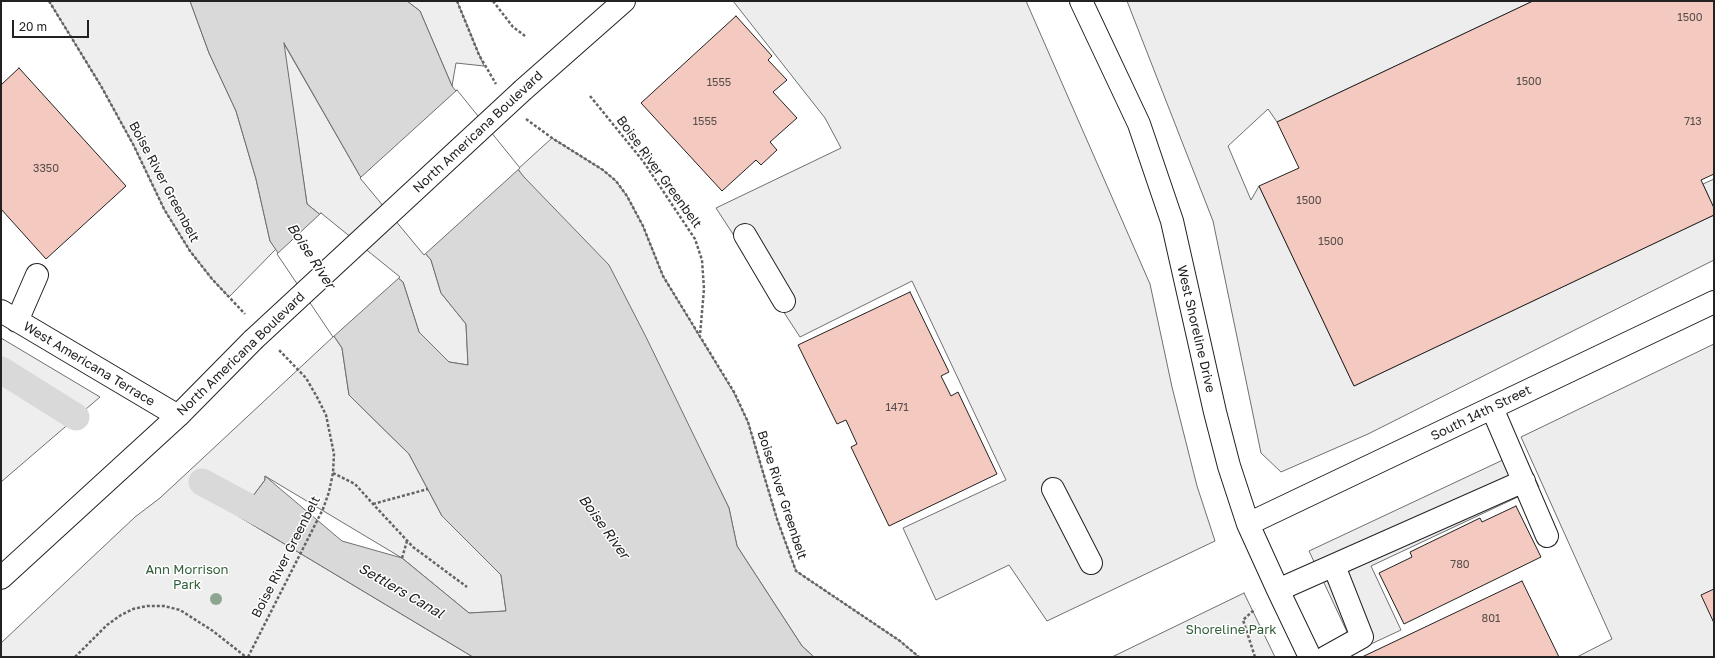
<!DOCTYPE html>
<style>
body{margin:0}
#map{position:relative;width:1715px;height:658px;overflow:hidden;background:#fff;font-family:"Golos Text",sans-serif}
canvas{display:block}
.frame{position:absolute;inset:0;border:2px solid #222;pointer-events:none}
.scale{position:absolute;left:12px;top:20px;width:77px;height:18px;box-sizing:border-box;border:2px solid #222;border-top:0;padding-left:5px;font-size:12px;line-height:14px;white-space:nowrap;color:#222;-webkit-text-stroke:3px #fff;paint-order:stroke}
</style>
<div id="map">
<canvas width="1715" height="658"></canvas>
<div class="frame"></div>
<div class="scale">20 m</div>
</div>
<script>
const g = document.querySelector('canvas').getContext('2d');
g.lineJoin = 'round';
function fillPath(path, color) { g.fillStyle = color; g.fill(path, 'evenodd'); }
const shape = rows => new Path2D(rows.map(r => 'M' + r).join(''));
function trace(path, color, width, dash) { g.strokeStyle = color; g.lineWidth = width; g.lineCap = dash ? 'butt' : 'round'; g.setLineDash(dash || []); g.stroke(path); }
function write(font, color, halo, rows, align = 'center') {
  g.font = font + ' "Golos Text",sans-serif'; g.lineWidth = 3; g.setLineDash([]); g.textBaseline = 'middle'; g.strokeStyle = halo; g.fillStyle = color; for (const [text, x, y, turn = 0] of rows) {
    g.save(); g.translate(x, y); g.rotate((+turn || 0) * Math.PI / 180); g.textAlign = isNaN(turn) ? turn : align; if (halo) g.strokeText(text, 0, 0); g.fillText(text, 0, 0); g.restore();
  }
}
const green = shape([
 [49,1,190,1,209,53,236,111,256,179,270,241,276,249,229,297,212,279,190,251,164,209,134,146,101,86,49,1],
 [407,1,457,1,484,66,456,63,452,86,420,11,407,1],
 [283,42,360,176,431,260,441,293,466,324,468,365,449,362,419,332,403,282,307,204,283,42],
 [552,138,603,170,616,181,627,196,643,226,663,276,734,393,748,422,777,519,796,571,900,641,919,657,814,657,802,646,737,546,729,508,688,426,518,169,552,138],
 [334,336,342,348,349,395,409,454,442,516,501,575,506,611,469,613,402,558,265,476,265,480,238,516,473,657,1,657,1,643,135,517,160,498,334,336],
 [1,338,100,397,1,482,1,338],
 [1244,593,1275,657,1112,657,1244,593]
]);
fillPath(green, '#eee');
trace(green, '#6f6f6f', 1);
const parking = shape([
 [733,1,1026,1,1150,284,1172,387,1197,486,1215,541,1047,621,1009,565,936,600,903,528,1006,480,912,281,800,337,716,208,841,148,825,118,733,1],
 [1127,1,1533,1,1277,122,1268,109,1228,146,1251,200,1259,186,1354,386,1714,215,1714,260,1368,434,1281,472,1261,453,1213,221,1127,1],
 [1714,179,1714,209,1703,184,1714,179],
 [1714,344,1714,657,1577,657,1612,639,1521,437,1714,344],
 [1522,451,1539,487,1371,566,1401,630,1356,651,1309,551,1522,451]
]);
fillPath(parking, '#ededed');
trace(parking, '#6f6f6f', 1);
const water = shape([
 [190,1,407,1,420,11,452,86,524,177,609,265,646,337,729,508,737,546,802,646,814,657,473,657,238,516,265,480,265,476,342,541,402,558,469,613,506,611,501,575,442,516,409,454,349,395,342,348,270,241,256,179,236,111,209,53,190,1],
 [284,43,360,176,431,260,441,293,466,324,468,365,449,362,419,332,403,282,307,204,284,43]
]);
fillPath(water, '#d9d9d9');
trace(water, '#6f6f6f', 1);
const pier = shape([
 [457,90,520,168,424,255,360,178,457,90],
 [321,213,400,277,333,337,277,254,321,213]
]);
fillPath(pier, '#fff');
trace(pier, '#6f6f6f', 1);
trace(shape([
 [1,370,76,417],
 [202,482,278,523]
]), '#d9d9d9', 27);
const building = shape([
 [1533,1,1714,1,1714,174,1701,180,1714,208,1714,215,1354,386,1259,186,1299,168,1277,122,1533,1],
 [736,16,772,56,768,60,787,80,773,92,797,118,770,142,777,150,761,165,756,160,722,191,641,103,736,16],
 [19,68,126,186,46,259,1,209,1,85,19,68],
 [910,292,949,372,941,376,951,396,958,392,997,474,889,526,851,447,857,444,846,420,837,424,798,345,910,292],
 [1516,506,1541,557,1404,624,1379,573,1412,557,1410,552,1480,518,1482,522,1516,506],
 [1522,581,1559,657,1362,657,1522,581],
 [1714,589,1714,623,1701,595,1714,589]
]);
fillPath(building, '#f3c9c0');
trace(building, '#222', 1);
const minor = shape([
 [1081,1,1139,124,1172,221,1215,412,1229,466,1248,524,1278,590,1310,657],
 [523,90,624,1],
 [745,235,784,301],
 [1,311,178,416],
 [17,321,37,275],
 [1492,408,1547,536],
 [1053,489,1091,563],
 [1248,524,1714,302],
 [1,578,178,416,253,340],
 [1278,590,1524,481],
 [1326,657,1362,637,1334,566]
]);
trace(minor, '#222', 24);
trace(shape([
 [49,1,101,86,134,146,164,209,190,251,212,279,245,314],
 [457,1,479,55,496,84],
 [493,1,513,27,525,36],
 [590,96,643,161,695,239,702,260,704,289,700,335],
 [526,119,552,138,603,170,616,181,627,196,643,226,663,276,734,392,748,422,777,519,796,571,900,641,919,657],
 [333,473,355,484,373,504,413,547,467,587],
 [373,504,428,489],
 [402,558,407,541],
 [75,657,107,625,121,615,133,609,147,606,164,606,180,610,213,631,246,657],
 [248,657,323,509,329,492,333,473,334,454,326,415,317,397,306,378,279,350],
 [1255,657,1243,620,1255,609]
]), '#646464', 2.5, [3, 2]);
trace(minor, '#fff', 22);
const minorBridge = shape([
 [253,340,523,90]
]);
trace(minorBridge, '#222', 24, []);
trace(minorBridge, '#fff', 22);
g.fillStyle = '#8da692';
for (const [x, y] of [
 [216,599]
]) { g.beginPath(); g.arc(x, y, 6, 0, 2 * Math.PI); g.fill(); }
write('11px', '#564c4a', null, [
 ["1500",1690,18],
 ["1500",1529,82],
 ["1555",719,83],
 ["1555",705,122],
 ["713",1693,122],
 ["3350",46,169],
 ["1500",1309,201],
 ["1500",1331,242],
 ["1471",897,408],
 ["780",1460,565],
 ["801",1491,619]
]);
write('13px', '#222', '#fff', [
 ["North Americana Boulevard",478,132,-43],
 ["Boise River Greenbelt",659,172,54],
 ["Boise River Greenbelt",164,182,62],
 ["West Shoreline Drive",1196,329,77],
 ["North Americana Boulevard",241,354,-44],
 ["West Americana Terrace",89,364,31],
 ["South 14th Street",1481,413,-26],
 ["Boise River Greenbelt",782,495,72],
 ["Boise River Greenbelt",286,557,-63]
]);
write('13px', '#2f5e38', '#fff', [
 ["Ann Morrison",187,570],
 ["Park",187,585],
 ["Shoreline Park",1231,630]
]);
write('italic 14px', '#222', '#fff', [
 ["Boise River",311,256,57],
 ["Boise River",604,527,54],
 ["Settlers Canal",401,591,30]
]);
</script>
